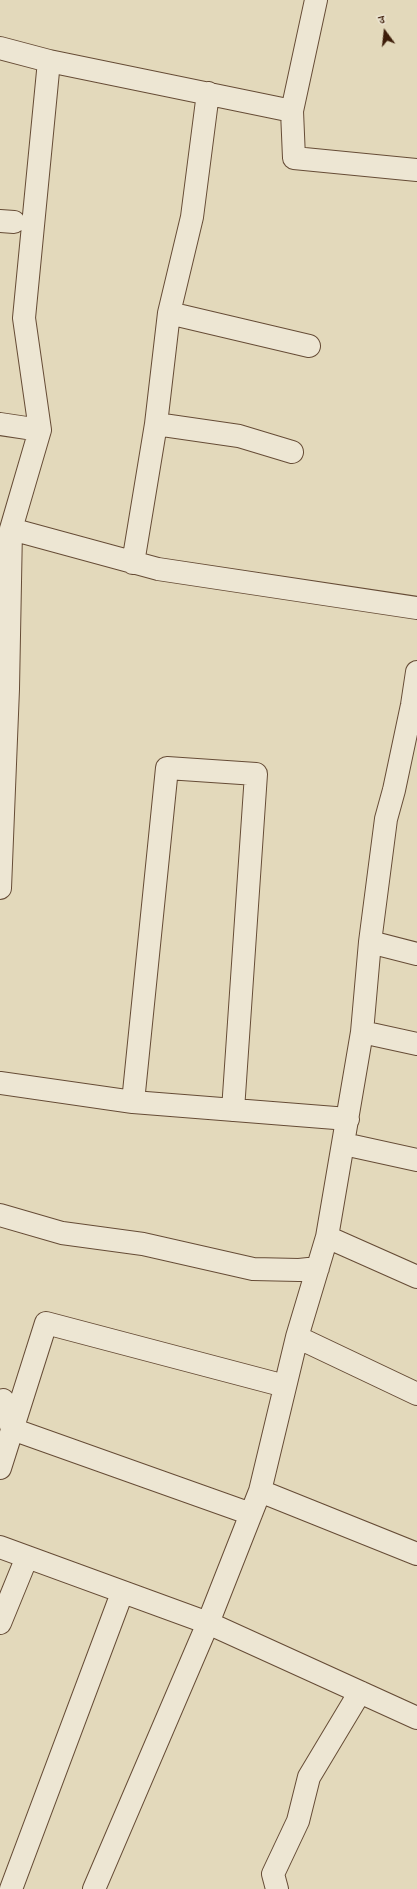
<!DOCTYPE html>
<meta charset="utf-8">
<style>
body{margin:0}
#map{position:relative;width:417px;height:1889px;overflow:hidden;background:#e3d9bb;font-family:Alegreya,"Noto Serif Devanagari",serif}
canvas{display:block}
.north{position:absolute;left:365px;top:12px;width:40px;height:40px;-webkit-text-stroke:3px #ede6d3;paint-order:stroke;rotate:345deg;font-size:11px;font-weight:700;line-height:16px;text-align:center;color:#3d1d09}
.north::after{content:'';display:block;margin:auto;width:14px;height:18px;background:#3d1d09;clip-path:polygon(50% 0,100% 100%,50% 72%,0 100%)}
</style>
<div id="map">
<canvas width="417" height="1889"></canvas>
<div class="north">उ</div>
</div>
<script>
const g = document.querySelector('canvas').getContext('2d');
g.lineJoin = 'round';
const shape = rows => new Path2D(rows.map(r => 'M' + r).join(''));
function trace(path, color, width, dash) { g.strokeStyle = color; g.lineWidth = width; g.lineCap = dash ? 'butt' : 'round'; g.setLineDash(dash || []); g.stroke(path); }
const street = shape([
 [0,48,49,61],
 [292,111,316,0],
 [0,221,14,222],
 [169,313,309,346],
 [0,424,40,430,24,318,49,61,292,111,294,158,417,170],
 [156,424,239,436,292,452],
 [11,529,40,430],
 [133,563,156,424,169,313,192,217,208,93],
 [0,888,8,689,11,529,158,569,417,608],
 [370,942,417,954],
 [362,1032,417,1044],
 [0,1083,133,1102],
 [233,1110,256,774,167,768,133,1102,348,1119],
 [344,1144,417,1160],
 [0,1215,62,1233,143,1244,253,1269,299,1270,318,1268],
 [327,1237,362,1032,370,942,386,819,394,790,412,705,417,672],
 [297,1337,327,1237,417,1277],
 [3,1400,12,1429,251,1514],
 [0,1468,46,1323,285,1386],
 [260,1491,417,1554],
 [0,1547,208,1623,417,1718],
 [0,1623,27,1557],
 [11,1889,122,1593],
 [94,1889,208,1623,260,1491,297,1337,417,1394],
 [277,1889,273,1874,298,1821,309,1777,360,1692]
]);
trace(street, '#664c36', 24);
trace(street, '#ede6d3', 22);
</script>
